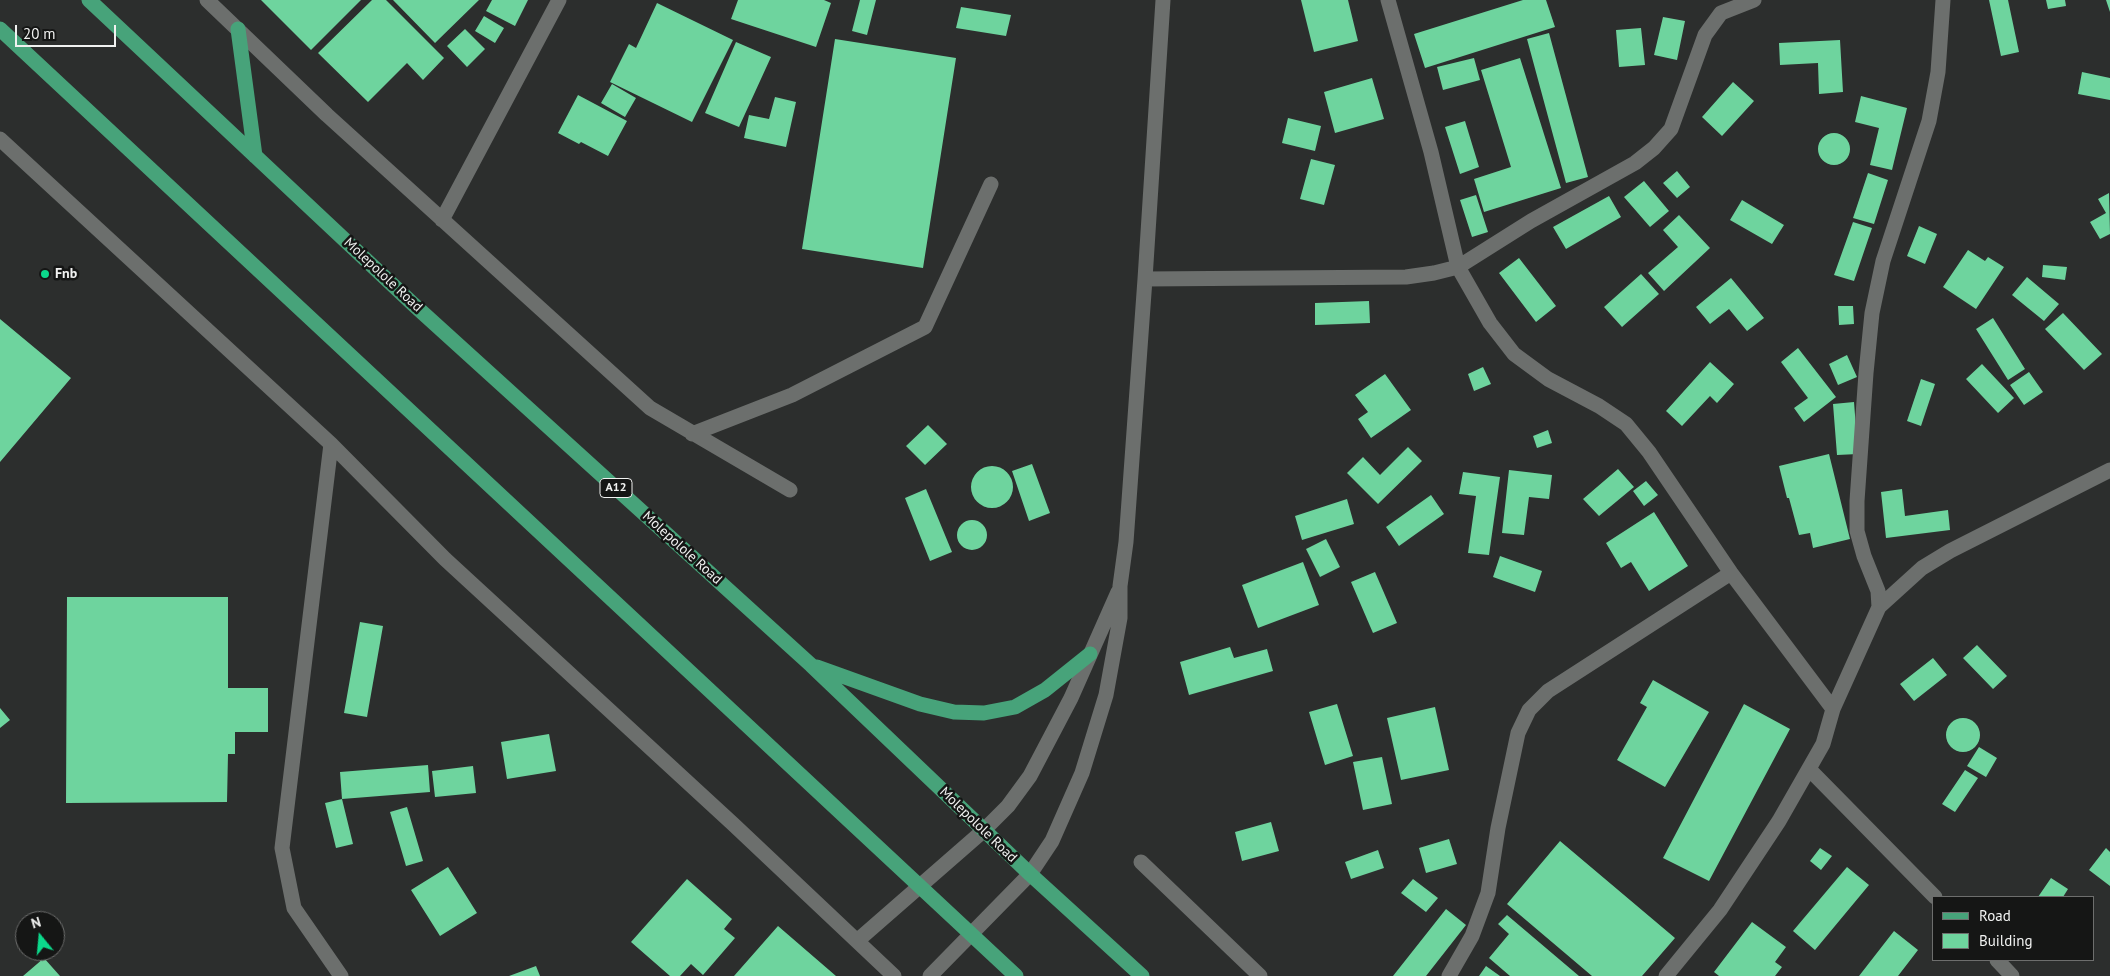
<!DOCTYPE html>
<style>
body{margin:0}
#map{position:relative;width:2110px;height:976px;overflow:hidden;background:#2c2e2d;font-family:"PT Sans",sans-serif}
canvas{display:block}
.legend{position:absolute;left:1932px;top:896px;width:162px;height:65px;box-sizing:border-box;background:#151615;border:1px solid #6d6e6d;margin:0;padding:6px 9px;list-style:none;font-size:15px;color:#f1f2f1}
.legend li{display:flex;align-items:center;gap:10px;height:25px}
.legend b{width:25px;border:1px solid #6d6e6d}
.north{position:absolute;left:15px;top:911px;width:50px;height:50px;box-sizing:border-box;background:#151615;border:1px solid #6d6e6d;border-radius:50%;rotate:343deg;font-size:14px;font-weight:700;line-height:20px;text-align:center;color:#f1f2f1}
.north::after{content:'';display:block;margin:auto;width:18px;height:22px;background:#0bd98b;clip-path:polygon(50% 0,100% 100%,50% 72%,0 100%)}
.scale{position:absolute;left:15px;top:25px;width:101px;height:22px;box-sizing:border-box;border:2px solid #f1f2f1;border-top:0;padding-left:6px;font-size:15px;line-height:18px;white-space:nowrap;color:#f1f2f1;-webkit-text-stroke:4px #151615;paint-order:stroke}
</style>
<div id="map">
<canvas width="2110" height="976"></canvas>
<ul class="legend">
<li><b style="height:6px;background:#47a37a"></b>Road</li>
<li><b style="height:14px;background:#6ed49e"></b>Building</li>
</ul>
<div class="north">N</div>
<div class="scale">20 m</div>
</div>
<script>
const g = document.querySelector('canvas').getContext('2d');
g.lineJoin = 'round';
function fillPath(path, color) { g.fillStyle = color; g.fill(path, 'evenodd'); }
const shape = rows => new Path2D(rows.map(r => 'M' + r).join(''));
function trace(path, color, width, dash) { g.strokeStyle = color; g.lineWidth = width; g.lineCap = dash ? 'butt' : 'round'; g.setLineDash(dash || []); g.stroke(path); }
function write(font, color, halo, rows, align = 'center') {
  g.font = font + ' "PT Sans",sans-serif'; g.lineWidth = 5; g.setLineDash([]); g.textBaseline = 'middle'; g.strokeStyle = halo; g.fillStyle = color; for (const [text, x, y, turn = 0] of rows) {
    g.save(); g.translate(x, y); g.rotate((+turn || 0) * Math.PI / 180); g.textAlign = isNaN(turn) ? turn : align; if (halo) g.strokeText(text, 0, 0); g.fillText(text, 0, 0); g.restore();
  }
}
fillPath(shape([
 [261,0,361,0,311,50],
 [372,0,386,0,444,58,423,80,407,63,368,102,318,53],
 [393,0,479,0,435,43],
 [492,0,528,0,515,26,486,11],
 [738,0,824,0,831,3,816,47,731,19],
 [860,0,876,0,867,35,852,31],
 [1301,0,1348,0,1358,41,1314,52],
 [1523,0,1546,0,1555,27,1425,68,1414,34],
 [1989,0,2008,0,2019,52,2001,56],
 [2046,0,2065,0,2066,6,2048,9],
 [2106,0,2110,0,2110,12],
 [657,3,733,40,692,122,610,82,629,44,636,48],
 [961,7,1011,15,1006,36,956,28],
 [484,16,504,28,495,43,475,31],
 [1663,17,1685,21,1677,60,1654,55],
 [1641,28,1645,65,1619,67,1616,30],
 [465,29,485,49,467,67,447,46],
 [1549,33,1588,177,1566,183,1527,39],
 [835,39,956,58,923,268,802,249],
 [1840,40,1843,92,1819,94,1818,63,1780,65,1779,43],
 [736,42,771,57,739,127,705,113],
 [1474,58,1480,80,1443,90,1437,67],
 [1520,58,1561,188,1484,212,1474,179,1511,167,1481,70],
 [2082,72,2110,78,2110,100,2078,94],
 [1372,78,1384,119,1335,133,1324,92],
 [1733,82,1754,101,1722,136,1702,117],
 [612,84,636,98,625,117,601,103],
 [578,95,627,121,608,156,581,142,579,144,558,133],
 [1861,96,1907,108,1892,170,1870,165,1879,128,1855,122],
 [775,97,796,102,786,147,744,138,749,115,769,119],
 [1288,118,1321,126,1315,151,1282,143],
 [1465,121,1479,167,1460,174,1445,127],
 '1818 149a16 16 0 1 1 32 0a16 16 0 1 1-32 0Z',
 [1311,159,1335,165,1324,205,1300,199],
 [1677,171,1690,187,1677,198,1663,183],
 [1868,173,1888,180,1874,224,1853,218],
 [1644,181,1669,211,1650,227,1624,197],
 [2109,193,2110,234,2100,239,2090,222,2106,213,2098,199],
 [1476,195,1488,232,1472,237,1460,200],
 [1609,196,1621,217,1566,249,1553,227],
 [1742,200,1784,225,1772,244,1730,220],
 [1679,215,1710,248,1664,291,1648,273,1678,247,1663,230],
 [1853,222,1872,228,1854,281,1834,275],
 [1919,226,1937,234,1925,264,1907,256],
 [1968,250,1985,261,1988,257,2004,267,1976,309,1943,287],
 [1519,258,1556,306,1536,322,1499,273],
 [2043,265,2067,267,2065,280,2042,277],
 [1641,274,1659,294,1622,327,1604,307],
 [2027,277,2059,304,2044,321,2012,295],
 [1731,278,1764,318,1747,331,1729,309,1710,324,1696,307],
 [1369,301,1370,323,1315,325,1315,303],
 [1838,306,1853,306,1854,324,1839,325],
 [2063,313,2102,354,2084,370,2045,329],
 [1993,318,2025,369,2008,380,1976,329],
 [0,319,71,378,0,462],
 [1798,348,1836,397,1804,422,1794,408,1808,398,1781,362],
 [1847,355,1857,377,1838,385,1829,364],
 [1710,362,1734,384,1717,403,1710,396,1682,426,1666,411],
 [1982,364,2014,398,1998,413,1966,379],
 [1483,367,1491,384,1474,391,1468,374],
 [2029,372,2043,392,2024,405,2010,385],
 [1385,374,1411,410,1371,438,1358,419,1368,412,1355,395],
 [1921,379,1935,384,1921,426,1907,421],
 [1854,402,1858,454,1837,455,1833,404],
 [928,425,947,444,925,465,906,446],
 [1548,430,1552,443,1537,448,1533,436],
 [1408,447,1422,461,1378,504,1347,473,1363,457,1380,475],
 [1829,454,1850,539,1813,548,1810,533,1799,535,1789,498,1787,498,1779,466],
 [1032,464,1050,513,1029,521,1012,471],
 '971 487a21 21 0 1 1 42 0a21 21 0 1 1-42 0Z',
 [1618,469,1634,487,1599,516,1583,499],
 [1509,470,1552,475,1549,499,1529,497,1524,535,1502,533],
 [1463,472,1500,477,1489,555,1468,553,1476,496,1459,494],
 [1646,481,1658,495,1644,506,1633,491],
 [926,489,952,552,930,561,905,498],
 [1902,489,1905,516,1948,510,1950,530,1886,538,1881,492],
 [1431,495,1444,514,1399,546,1386,527],
 [1347,499,1354,524,1302,540,1295,516],
 [1654,512,1688,566,1649,591,1631,562,1621,568,1606,543],
 '957 535a15 15 0 1 1 30 0a15 15 0 1 1-30 0Z',
 [1326,539,1340,567,1320,577,1306,549],
 [1500,556,1542,571,1535,592,1493,577],
 [1303,562,1319,605,1258,628,1242,585],
 [1375,572,1397,623,1373,633,1351,582],
 [67,597,228,597,228,688,268,688,268,732,235,732,235,754,228,754,227,802,66,803],
 [360,622,383,626,367,717,344,713],
 [1977,645,2007,676,1993,689,1963,658],
 [1230,647,1234,658,1267,649,1273,671,1189,695,1180,662],
 [1933,658,1947,675,1914,701,1900,684],
 [1653,680,1709,712,1665,787,1617,760,1647,707,1640,703],
 [1337,704,1353,756,1325,765,1309,712],
 [1744,704,1790,729,1709,881,1663,858],
 [1435,707,1449,770,1401,780,1387,718],
 [0,708,10,720,0,728],
 '1946 735a17 17 0 1 1 34 0a17 17 0 1 1-34 0Z',
 [549,734,556,771,507,779,501,742],
 [1979,747,1997,758,1986,777,1967,766],
 [1382,757,1392,804,1363,810,1353,762],
 [428,765,430,792,342,799,340,772],
 [473,766,476,793,435,797,432,771],
 [1965,770,1978,778,1955,812,1942,804],
 [342,799,353,844,336,848,325,803],
 [407,807,423,861,406,866,390,812],
 [1271,822,1279,851,1242,861,1235,832],
 [1449,839,1457,864,1426,873,1419,848],
 [1560,841,1675,938,1642,976,1592,976,1507,904],
 [1820,848,1832,856,1821,870,1810,861],
 [2106,848,2110,852,2110,886,2089,870],
 [1378,850,1384,868,1351,879,1345,862],
 [448,867,477,913,440,936,411,890],
 [1847,867,1869,885,1815,950,1793,931],
 [2051,878,2068,889,2063,897,2038,897],
 [687,879,732,919,724,929,735,938,703,975,691,964,680,976,670,976,631,942],
 [1413,879,1438,898,1426,912,1401,893],
 [1446,909,1466,925,1426,976,1393,976],
 [1507,915,1579,976,1510,976,1489,958,1509,934,1498,924],
 [1752,922,1786,947,1775,962,1782,967,1775,976,1719,976,1714,972],
 [778,926,836,976,734,976],
 [1894,931,1918,950,1898,976,1859,976],
 [44,958,60,976,23,976],
 [536,966,540,976,509,976],
 [1486,966,1500,976,1479,976]
]), '#6ed49e');
trace(shape([
 [207,0,327,115,650,408,790,490],
 [1388,0,1431,152,1458,267,1490,323,1514,354,1548,379,1599,406,1626,424,1649,452,1731,573,1833,709],
 [1943,0,1938,72,1929,121,1883,261,1872,313,1866,373,1857,501,1857,531,1864,556,1878,591,1879,607,1922,568,1950,551,2110,470],
 [0,139,331,444,445,559,733,824,894,976],
 [442,220,559,0],
 [1145,279,1406,277,1434,273,1458,267,1531,221,1635,163,1654,148,1671,129,1705,35,1721,13,1754,0],
 [692,434,792,395,925,327,991,184],
 [331,444,282,848,294,908,341,976],
 [1809,769,1935,897],
 [1141,862,1260,976],
 [857,941,983,831,1008,806,1030,776,1071,698,1118,592],
 [1997,960,2012,976],
 [930,976,1030,874,1052,841,1082,773,1106,695,1120,618,1120,586,1126,542,1145,279,1163,0],
 [1449,976,1472,936,1488,893,1498,828,1518,733,1529,710,1548,691,1731,573],
 [1666,976,1720,910,1779,821,1823,744,1833,709,1879,607]
]), '#6c6f6d', 15);
trace(shape([
 [89,0,413,304,811,665,1030,874,1142,976],
 [0,29,1016,976],
 [238,29,255,156],
 [817,667,920,704,954,712,984,713,1015,707,1045,690,1090,654]
]), '#47a37a', 15);
for (const [x, y, r, color] of [
 [45,274,5,"#0bd98b"]
]) { const dot = new Path2D(); dot.arc(x, y, r, 0, 2 * Math.PI); g.fillStyle = color; g.fill(dot); trace(dot, '#151615', 2); }
for (const [x, y, w] of [
 [616,488,32]
]) { const box = new Path2D(); box.roundRect(x - w / 2, y - 9.5, w, 19, 4); g.fillStyle = '#151615'; g.fill(box); trace(box, '#f1f2f1', 1); }
write('bold 12px', '#f1f2f1', null, [
 ["A12",616,488]
]);
write('bold 14px', '#f1f2f1', '#151615', [
 ["Fnb",55,274]
], 'left');
write('14px', '#f1f2f1', '#151615', [
 ["Molepolole Road",383,275,43],
 ["Molepolole Road",682,548,42],
 ["Molepolole Road",978,825,44]
]);
</script>
